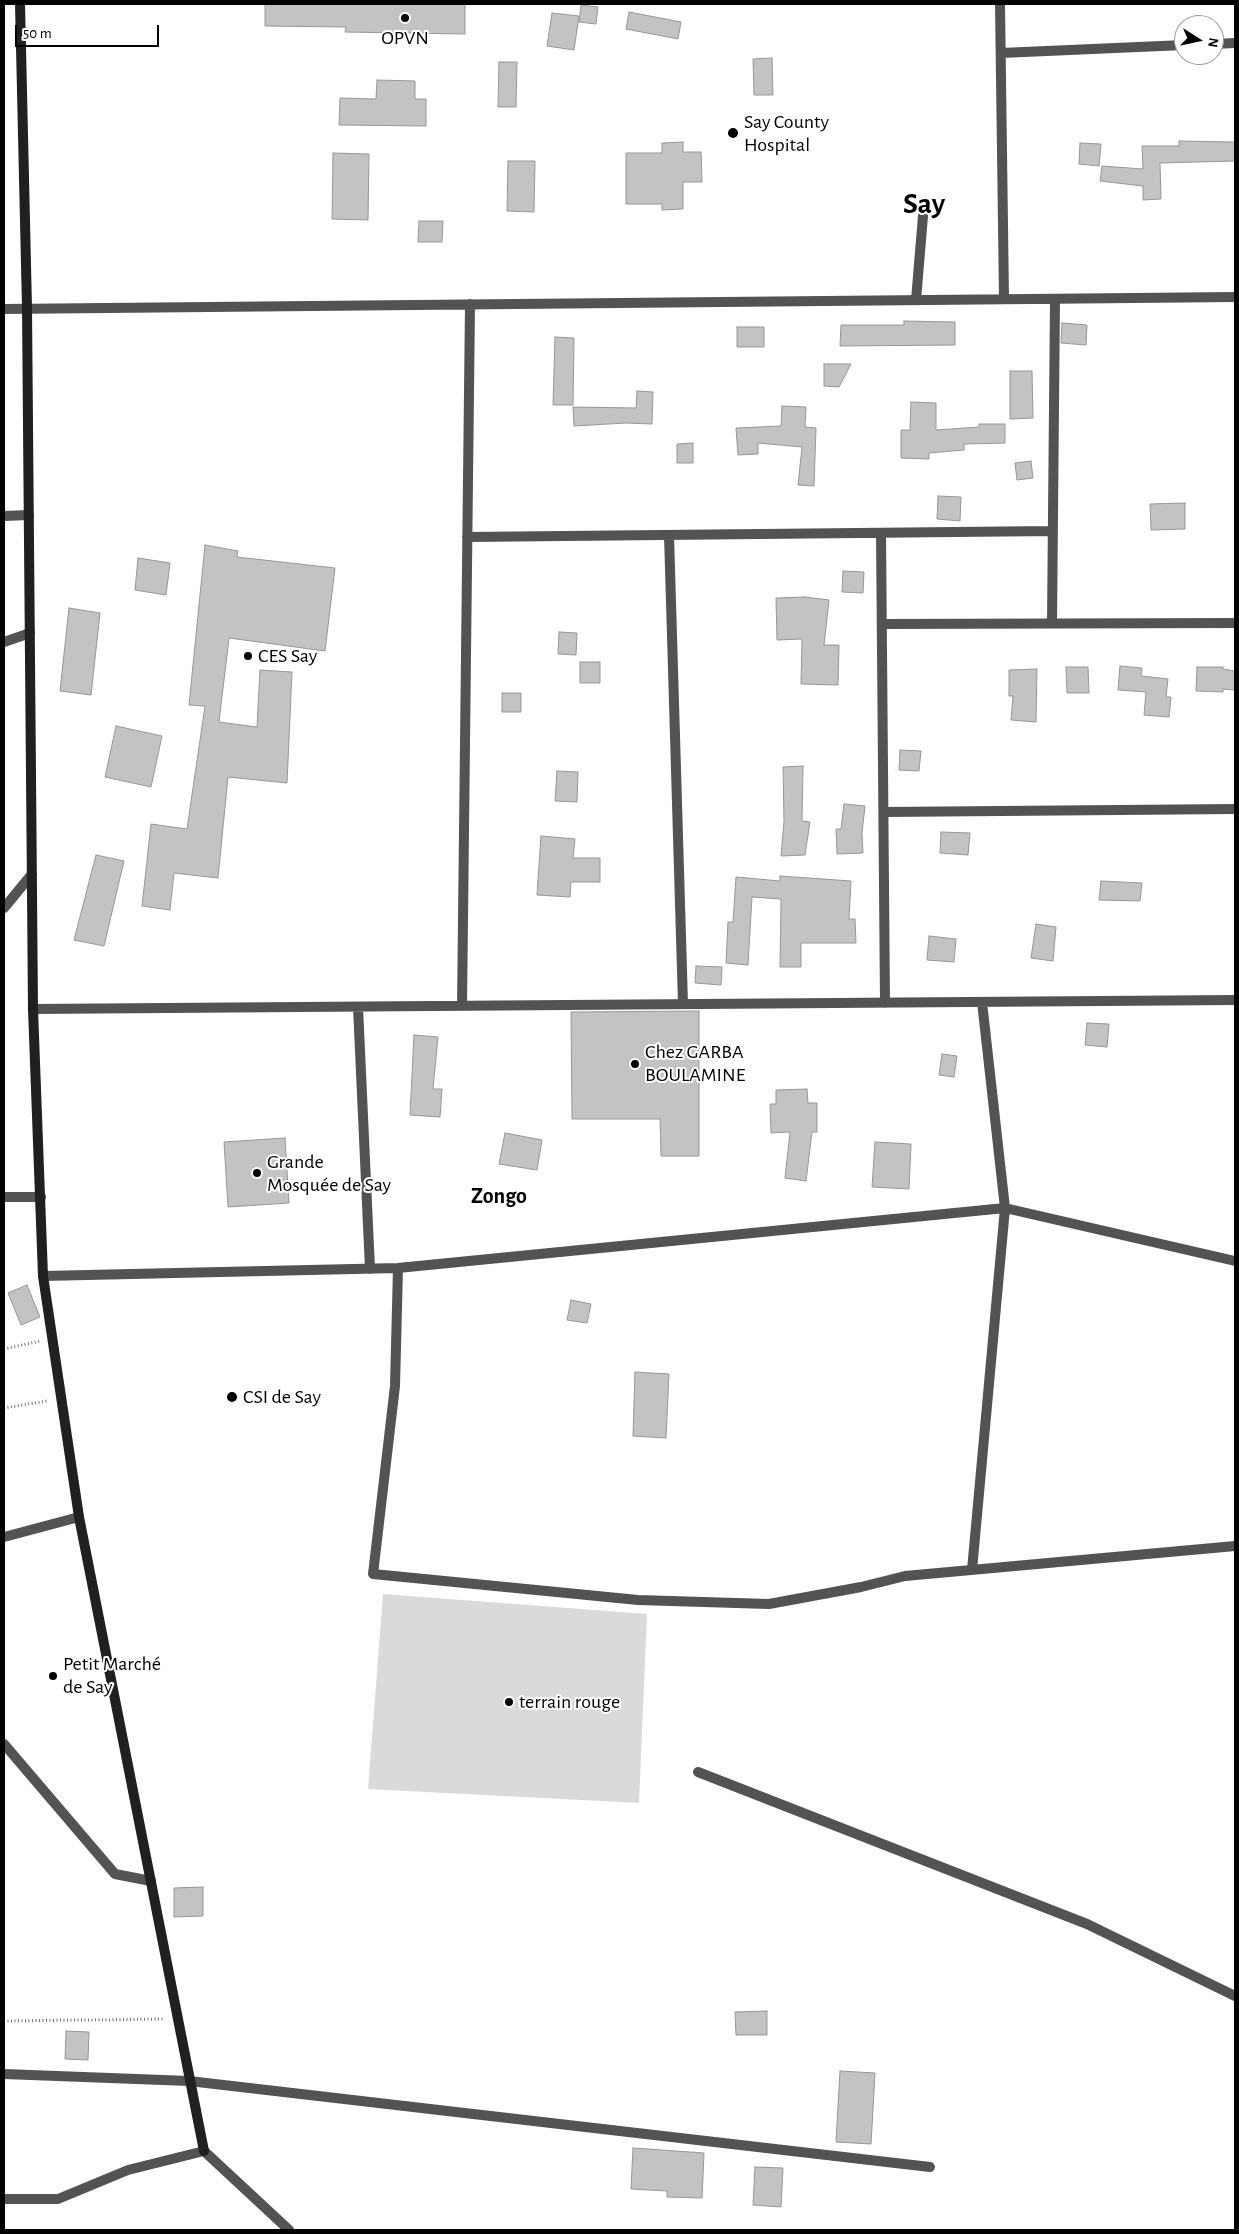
<!DOCTYPE html>
<meta charset="utf-8">
<style>
body{margin:0}
#map{position:relative;width:1239px;height:2234px;overflow:hidden;background:#fff;font-family:"Alegreya Sans",sans-serif}
canvas{display:block}
.frame{position:absolute;inset:0;border:5px solid #000;pointer-events:none}
.north{position:absolute;left:1174px;top:15px;width:50px;height:50px;box-sizing:border-box;background:#fff;border:1px solid #999;border-radius:50%;rotate:100deg;font-size:14px;font-weight:700;line-height:20px;text-align:center;color:#000}
.north::after{content:'';display:block;margin:auto;width:18px;height:22px;background:#000;clip-path:polygon(50% 0,100% 100%,50% 72%,0 100%)}
.scale{position:absolute;left:15px;top:25px;width:144px;height:22px;box-sizing:border-box;border:2px solid #000;border-top:0;padding-left:6px;font-size:15px;line-height:18px;white-space:nowrap;color:#000;-webkit-text-stroke:4px #fff;paint-order:stroke}
</style>
<div id="map">
<canvas width="1239" height="2234"></canvas>
<div class="frame"></div>
<div class="north">N</div>
<div class="scale">50 m</div>
</div>
<script>
const g = document.querySelector('canvas').getContext('2d');
g.lineJoin = 'round';
function fillPath(path, color) { g.fillStyle = color; g.fill(path, 'evenodd'); }
const shape = rows => new Path2D(rows.map(r => 'M' + r).join(''));
function trace(path, color, width, dash) { g.strokeStyle = color; g.lineWidth = width; g.lineCap = dash ? 'butt' : 'round'; g.setLineDash(dash || []); g.stroke(path); }
function write(font, color, halo, rows, align = 'center') {
  g.font = font + ' "Alegreya Sans",sans-serif'; g.lineWidth = 4; g.setLineDash([]); g.textBaseline = 'middle'; g.strokeStyle = halo; g.fillStyle = color; for (const [text, x, y, turn = 0] of rows) {
    g.save(); g.translate(x, y); g.rotate((+turn || 0) * Math.PI / 180); g.textAlign = isNaN(turn) ? turn : align; if (halo) g.strokeText(text, 0, 0); g.fillText(text, 0, 0); g.restore();
  }
}
fillPath(shape([
 [383,1594,647,1614,639,1803,368,1789]
]), '#dadada');
const building = shape([
 [265,4,465,4,465,34,345,32,346,27,265,26,265,4],
 [581,5,598,7,596,24,579,22,581,5],
 [629,12,681,22,678,39,626,29,629,12],
 [552,13,579,16,574,50,547,46,552,13],
 [772,58,773,95,754,95,753,59,772,58],
 [499,62,517,62,516,107,498,107,499,62],
 [377,80,415,81,415,99,426,99,426,126,339,125,340,98,376,99,377,80],
 [1179,141,1235,142,1235,161,1160,163,1161,199,1143,200,1143,186,1100,181,1102,166,1143,169,1142,146,1179,146,1179,141],
 [683,142,683,152,701,152,702,182,683,182,683,209,662,210,662,204,626,204,626,153,662,153,662,143,683,142],
 [1080,143,1101,144,1099,166,1079,164,1080,143],
 [333,153,369,154,368,220,332,219,333,153],
 [508,161,535,161,534,212,507,211,508,161],
 [419,221,443,221,442,242,418,242,419,221],
 [904,321,955,322,955,345,840,346,841,325,904,325,904,321],
 [1062,323,1087,325,1086,345,1061,343,1062,323],
 [737,327,764,327,764,347,737,347,737,327],
 [555,337,574,338,573,405,553,405,555,337],
 [824,364,851,364,839,387,824,386,824,364],
 [1010,371,1032,371,1033,418,1010,419,1010,371],
 [637,391,653,392,652,424,626,423,574,426,573,407,636,408,637,391],
 [911,402,936,403,936,430,979,427,979,424,1005,424,1005,443,964,444,964,450,929,453,929,459,901,458,901,430,910,430,911,402],
 [782,406,806,407,805,427,816,428,814,486,798,485,802,447,758,443,758,454,738,455,736,428,781,426,782,406],
 [693,443,693,463,677,463,677,444,693,443],
 [1031,461,1033,478,1017,480,1015,463,1031,461],
 [938,496,961,497,960,521,937,519,938,496],
 [1185,503,1185,529,1151,530,1150,504,1185,503],
 [205,545,238,551,237,557,335,568,325,651,229,638,219,722,257,727,260,670,292,672,287,783,228,777,218,878,174,873,170,910,142,906,151,824,187,829,205,706,189,705,205,545],
 [138,558,170,563,166,595,135,590,138,558],
 [843,571,864,572,863,593,842,592,843,571],
 [805,597,829,600,824,645,839,645,838,685,801,684,802,639,777,640,776,598,805,597],
 [69,608,100,613,91,695,60,691,69,608],
 [559,632,577,633,576,655,558,654,559,632],
 [580,662,600,662,600,683,580,683,580,662],
 [1120,666,1142,668,1141,676,1168,679,1166,697,1171,697,1169,717,1144,715,1146,692,1118,690,1120,666],
 [1066,667,1088,667,1089,693,1067,693,1066,667],
 [1197,667,1223,667,1223,669,1235,671,1235,690,1223,689,1223,692,1196,691,1197,667],
 [1037,669,1036,722,1011,720,1013,696,1009,696,1009,670,1037,669],
 [502,693,521,693,521,712,502,712,502,693],
 [116,726,162,736,151,787,105,777,116,726],
 [900,750,921,751,919,771,899,770,900,750],
 [803,766,802,821,810,822,805,855,781,856,784,821,783,767,803,766],
 [557,771,578,772,577,802,555,801,557,771],
 [844,804,865,806,862,833,863,853,837,854,836,829,841,829,844,804],
 [941,832,970,833,968,855,940,853,941,832],
 [541,836,575,839,573,858,600,858,600,882,571,882,570,897,537,895,541,836],
 [96,855,124,861,104,946,74,940,96,855],
 [780,876,851,881,849,919,855,919,856,943,801,943,801,967,780,967,781,899,752,897,748,965,726,963,728,922,733,922,736,877,780,881,780,876],
 [1101,881,1142,883,1140,901,1099,900,1101,881],
 [1036,924,1056,927,1053,961,1031,958,1036,924],
 [929,936,956,939,954,962,927,960,929,936],
 [696,966,722,967,721,985,695,983,696,966],
 [699,1011,699,1156,661,1156,660,1119,572,1119,571,1012,699,1011],
 [1087,1023,1109,1024,1107,1047,1085,1045,1087,1023],
 [414,1035,438,1037,433,1089,442,1089,440,1117,410,1115,414,1035],
 [942,1054,957,1056,954,1077,939,1075,942,1054],
 [807,1089,808,1103,817,1103,817,1132,812,1132,806,1181,785,1178,790,1132,771,1133,770,1104,776,1104,776,1090,807,1089],
 [505,1133,542,1140,537,1170,499,1164,505,1133],
 [285,1138,289,1203,228,1207,224,1142,285,1138],
 [875,1142,911,1144,909,1189,872,1187,875,1142],
 [27,1285,40,1317,21,1325,8,1293,27,1285],
 [571,1300,591,1304,587,1323,567,1320,571,1300],
 [635,1372,669,1374,666,1438,633,1436,635,1372],
 [203,1887,203,1916,174,1917,174,1888,203,1887],
 [767,2011,767,2035,736,2035,735,2012,767,2011],
 [66,2031,89,2032,88,2060,65,2059,66,2031],
 [840,2071,875,2073,871,2144,836,2142,840,2071],
 [633,2148,704,2153,702,2198,667,2197,667,2191,631,2189,633,2148],
 [755,2167,783,2168,781,2207,753,2205,755,2167]
]);
fillPath(building, '#c3c3c3');
trace(building, '#979797', 1);
trace(shape([
 [4,1349,40,1341],
 [4,1408,47,1401],
 [4,2021,165,2019]
]), '#757575', 3, [1, 2.5]);
trace(shape([
 [1000,4,1004,299],
 [1214,44,1235,43],
 [1001,53,1184,45],
 [916,300,924,204],
 [4,309,1235,297],
 [4,516,29,515],
 [881,533,885,1003],
 [669,535,683,1004],
 [467,537,1053,531],
 [1052,623,1055,299],
 [882,624,1235,623],
 [4,642,30,633],
 [884,812,1235,809],
 [4,908,32,874],
 [462,1006,470,304],
 [358,1007,370,1269],
 [33,1009,1235,1000],
 [4,1197,41,1197],
 [398,1268,395,1386,373,1574,638,1600,769,1604,861,1587,905,1576,1235,1546],
 [43,1276,398,1268,1005,1208,1235,1261],
 [4,1537,79,1517],
 [972,1570,1005,1208,982,1002],
 [4,1744,115,1874,151,1881],
 [698,1772,1087,1924,1235,1996],
 [4,2074,189,2081,930,2167],
 [4,2199,58,2199,128,2170,204,2151,289,2230]
]), '#535353', 10);
trace(shape([
 [20,4,27,308,33,1009,43,1276,79,1517,204,2151]
]), '#202020', 10);
for (const [x, y, r, color] of [
 [405,18,5,"#000"],
 [733,133,6,"#000"],
 [248,656,5,"#000"],
 [635,1064,5,"#000"],
 [257,1173,5,"#000"],
 [232,1397,6,"#000"],
 [53,1676,5,"#000"],
 [509,1702,5,"#000"]
]) { const dot = new Path2D(); dot.arc(x, y, r, 0, 2 * Math.PI); g.fillStyle = color; g.fill(dot); trace(dot, '#fff', 2); }
write('20px', '#000', '#fff', [
 ["OPVN",405,38,"center"],
 ["Say County",744,122],
 ["Hospital",744,145],
 ["CES Say",258,656],
 ["Chez GARBA",645,1052],
 ["BOULAMINE",645,1075],
 ["Grande",267,1162],
 ["Mosquée de Say",267,1185],
 ["CSI de Say",243,1397],
 ["Petit Marché",63,1664],
 ["de Say",63,1687],
 ["terrain rouge",519,1702]
], 'left');
write('bold 22px', '#000', '#fff', [
 ["Zongo",499,1196]
]);
write('bold 30px', '#000', '#fff', [
 ["Say",924,204]
]);
</script>
